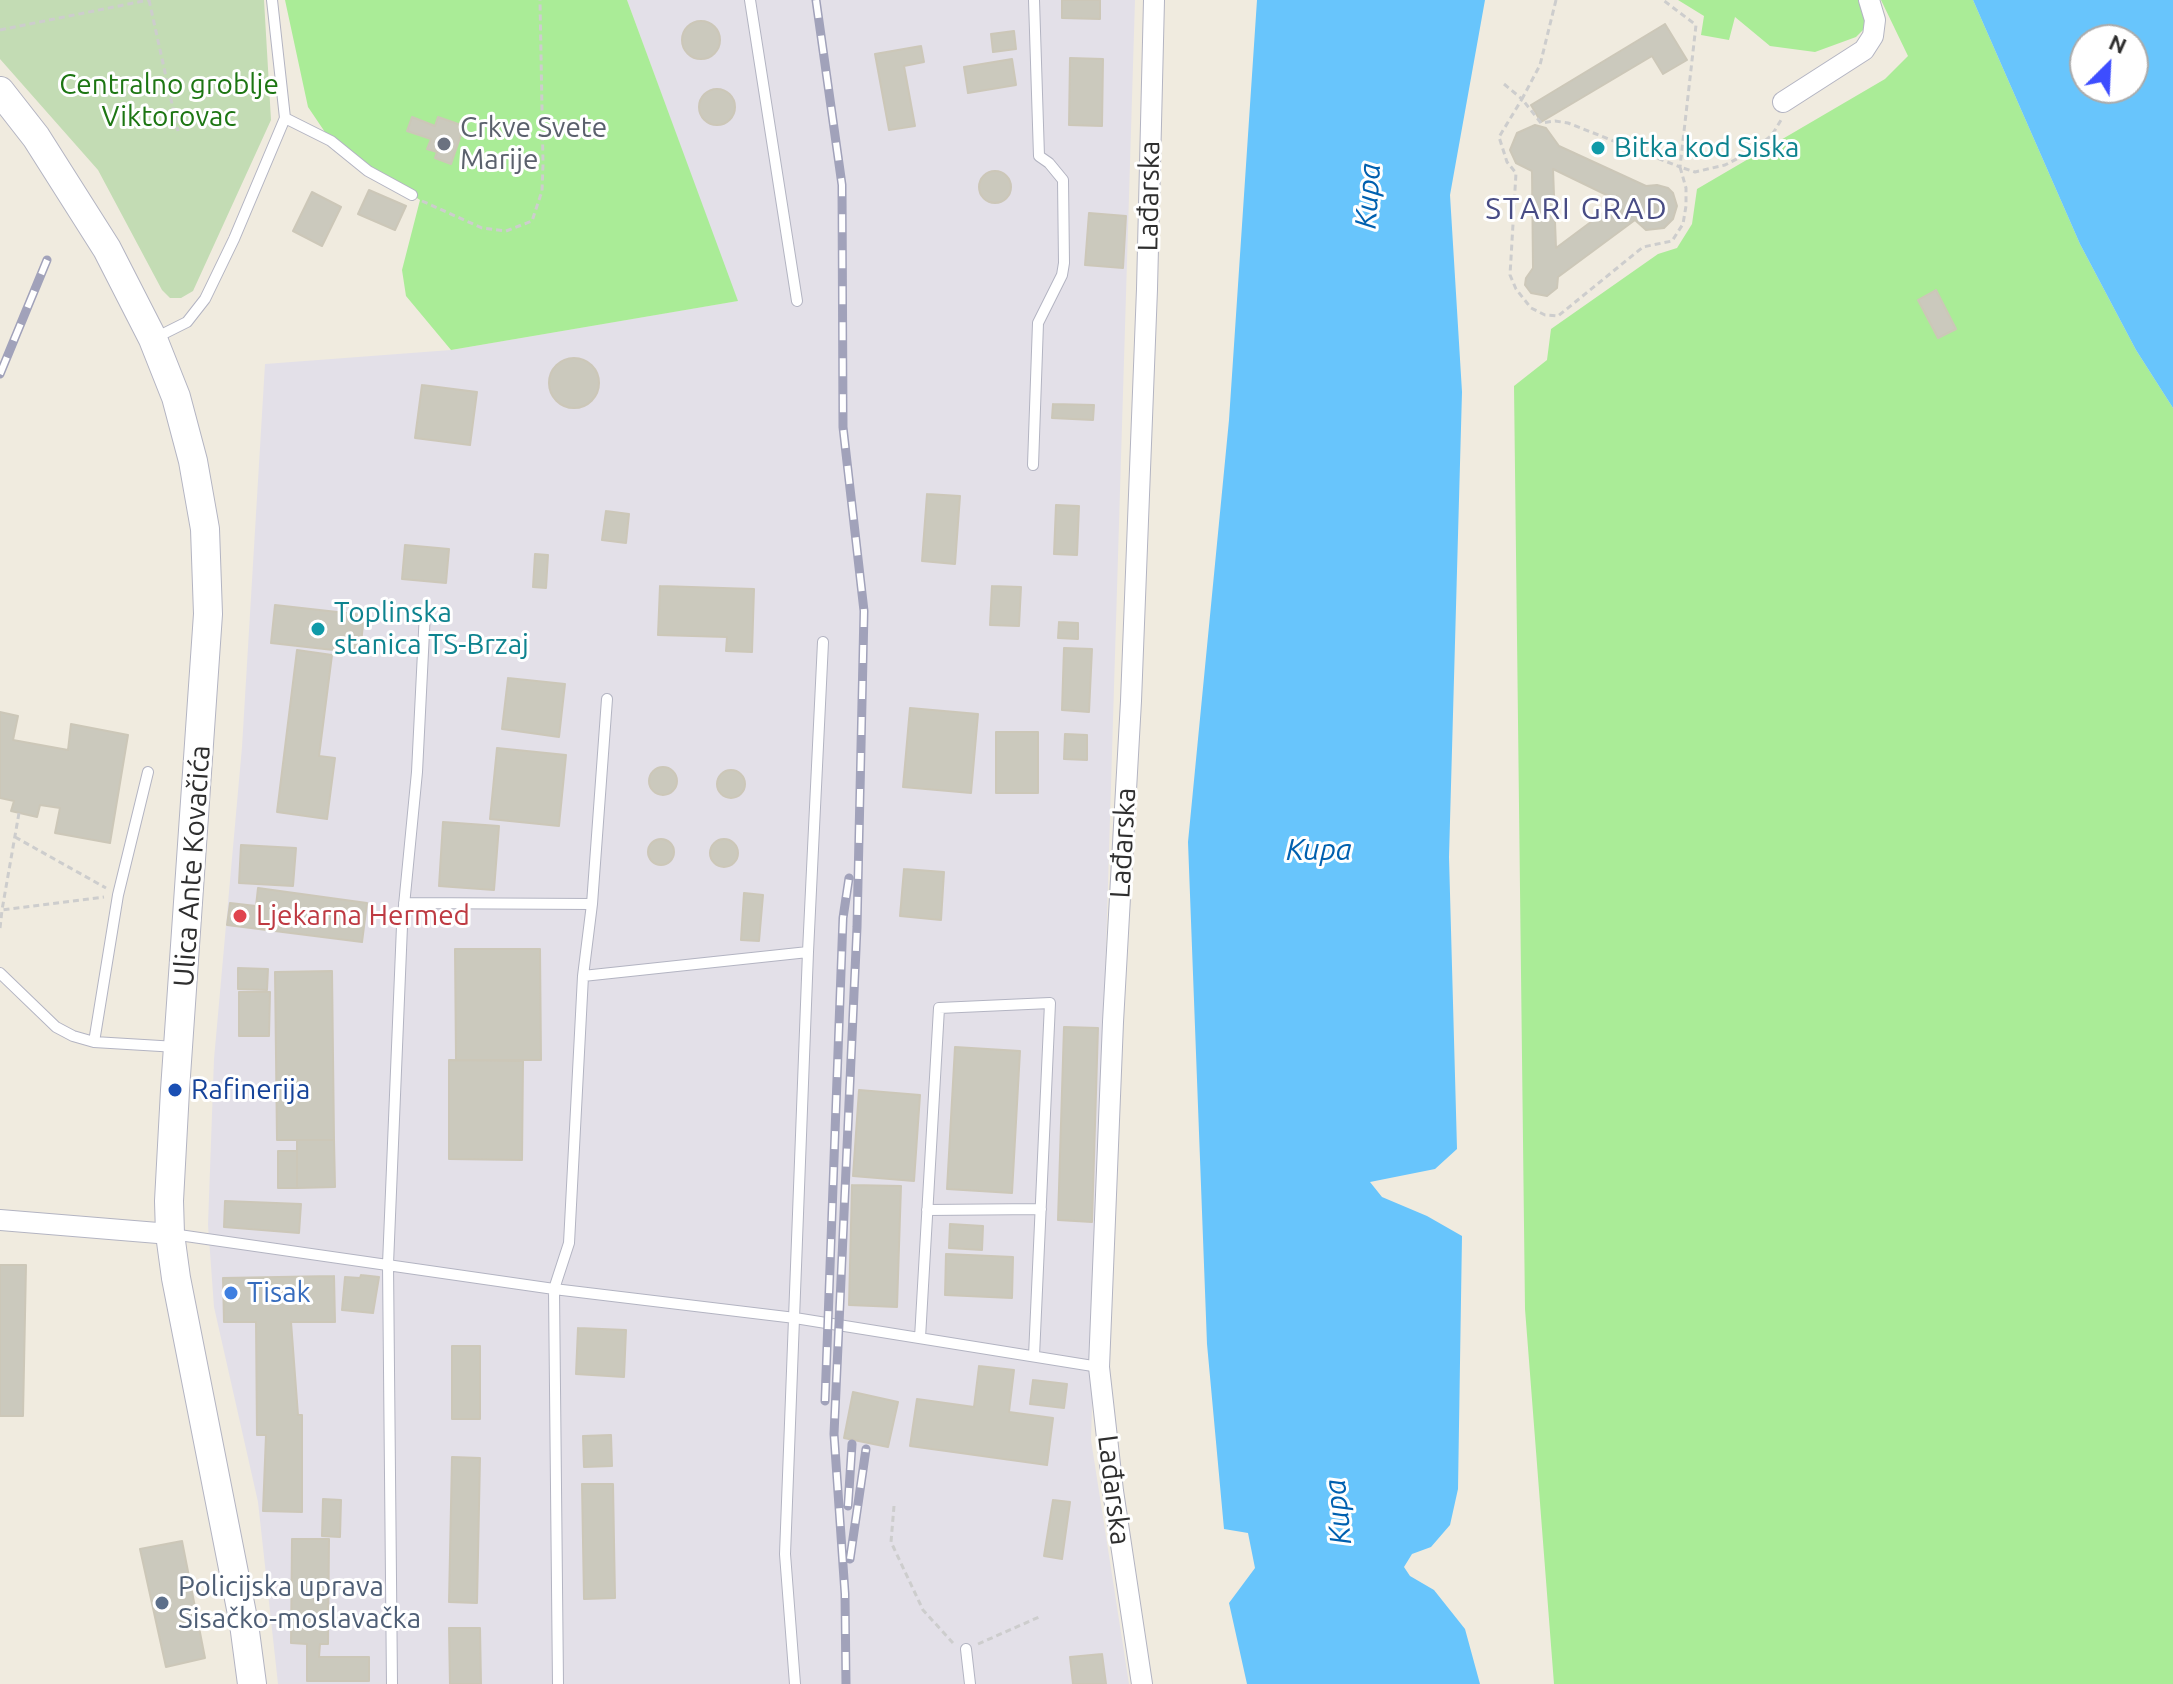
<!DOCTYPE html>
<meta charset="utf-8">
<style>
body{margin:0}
#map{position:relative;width:2173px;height:1684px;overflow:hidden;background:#f0ebdf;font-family:Ubuntu,sans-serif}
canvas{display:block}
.north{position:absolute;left:2069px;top:24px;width:80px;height:80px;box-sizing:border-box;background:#fff;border:2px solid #ababab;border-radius:50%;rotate:24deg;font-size:22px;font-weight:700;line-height:32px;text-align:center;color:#2e2e2e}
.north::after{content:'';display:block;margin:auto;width:28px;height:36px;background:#3d4dff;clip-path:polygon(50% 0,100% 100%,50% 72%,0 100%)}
</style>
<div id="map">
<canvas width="2173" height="1684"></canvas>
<div class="north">N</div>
</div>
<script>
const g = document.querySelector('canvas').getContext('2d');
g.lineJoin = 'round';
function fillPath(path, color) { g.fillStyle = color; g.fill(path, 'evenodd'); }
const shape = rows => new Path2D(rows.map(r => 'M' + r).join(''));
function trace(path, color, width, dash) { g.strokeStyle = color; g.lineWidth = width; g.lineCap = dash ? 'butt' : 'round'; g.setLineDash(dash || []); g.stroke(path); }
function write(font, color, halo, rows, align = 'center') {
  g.font = font + ' Ubuntu,sans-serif'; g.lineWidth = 6; g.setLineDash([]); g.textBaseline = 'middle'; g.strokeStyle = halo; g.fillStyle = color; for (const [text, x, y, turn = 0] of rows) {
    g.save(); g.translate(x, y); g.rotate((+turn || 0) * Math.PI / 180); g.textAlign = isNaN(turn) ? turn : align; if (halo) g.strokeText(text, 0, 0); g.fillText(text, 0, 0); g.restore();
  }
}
fillPath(shape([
 [627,0,1135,0,1091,1440,1129,1684,278,1684,258,1502,214,1307,208,1225,214,1059,242,747,265,364,451,350,737,301]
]), '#e3e0e8');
fillPath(shape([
 [285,0,627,0,738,301,451,350,406,296,402,270,420,200,331,141,308,107],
 [412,118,435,126,439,118,464,127,451,164,435,158,437,152,428,148,431,139,408,131],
 [1678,0,1861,0,1872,21,1856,37,1815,52,1770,46,1735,17,1729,40,1701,35,1704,16],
 [1881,0,1973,0,2080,244,2136,350,2173,408,2173,1684,1554,1684,1525,1309,1514,386,1547,360,1551,329,1658,254,1677,248,1692,224,1697,189,1885,79,1908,56]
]), '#aaec97');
fillPath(shape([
 [0,0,264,0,271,120,193,291,181,298,170,298,162,290,98,170,0,59]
]), '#c3dcb4');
fillPath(shape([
 [1257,0,1485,0,1450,195,1462,392,1449,857,1457,1149,1435,1169,1370,1182,1382,1197,1427,1216,1462,1236,1458,1489,1450,1525,1431,1547,1412,1554,1404,1567,1410,1576,1434,1590,1465,1629,1480,1684,1247,1684,1229,1603,1255,1568,1248,1533,1224,1529,1207,1344,1188,842,1229,420],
 [1973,0,2173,0,2173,408,2136,350,2080,244],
 [2133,40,2133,88,2085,88,2085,40]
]), '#68c5fc');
const building = shape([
 [1062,0,1100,0,1100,19,1062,18,1062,0],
 '682 40a19 19 0 1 1 38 0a19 19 0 1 1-38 0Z',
 [1665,24,1687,60,1663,74,1652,56,1541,122,1531,105,1665,24],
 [1014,31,1016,49,993,52,991,34,1014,31],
 [921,46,924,62,904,66,915,126,889,130,875,54,921,46],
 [1070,58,1103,59,1102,126,1069,125,1070,58],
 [1012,59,1016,85,968,93,964,67,1012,59],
 '699 107a18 18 0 1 1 36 0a18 18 0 1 1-36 0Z',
 [412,117,435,126,438,117,464,126,451,164,435,158,437,152,427,149,431,139,407,131,412,117],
 [1535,125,1546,128,1559,146,1646,186,1657,185,1668,188,1673,193,1677,206,1673,219,1664,228,1646,230,1635,220,1558,277,1557,288,1547,296,1531,293,1525,285,1526,278,1533,268,1532,171,1516,163,1510,150,1517,133,1535,125],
 [1553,169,1619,201,1556,248,1553,169],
 '979 187a16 16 0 1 1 32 0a16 16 0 1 1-32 0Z',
 [369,190,406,206,395,230,358,214,369,190],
 [312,192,341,207,322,246,293,231,312,192],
 [1089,213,1126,216,1123,268,1085,265,1089,213],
 [1936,290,1956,329,1938,338,1918,300,1936,290],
 '549 383a25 25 0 1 1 50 0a25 25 0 1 1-50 0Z',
 [422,385,477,392,470,445,415,438,422,385],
 [1053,404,1094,405,1093,420,1052,418,1053,404],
 [927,494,960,496,955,564,922,561,927,494],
 [1056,505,1079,506,1077,555,1054,554,1056,505],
 [606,511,629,514,626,543,602,540,606,511],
 [405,545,449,549,446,583,402,579,405,545],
 [535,554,548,555,546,588,533,587,535,554],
 [660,586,754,589,752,652,726,651,727,637,658,635,660,586],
 [992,586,1021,587,1019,626,990,625,992,586],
 [275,605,364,615,360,653,271,643,275,605],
 [1059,622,1078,623,1078,639,1058,638,1059,622],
 [1064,648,1092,649,1089,712,1062,710,1064,648],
 [297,650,332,655,319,756,335,758,327,819,277,812,297,650],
 [508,678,565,684,559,737,502,729,508,678],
 [910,708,978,714,971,793,903,787,910,708],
 [0,712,18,716,13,740,68,750,71,724,128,735,110,843,55,833,60,808,40,805,37,817,11,811,14,801,0,798,0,712],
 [996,732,1038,732,1038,793,996,793,996,732],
 [1065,734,1087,735,1087,760,1064,759,1065,734],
 [497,748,566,755,559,826,490,819,497,748],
 '649 781a14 14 0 1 1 28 0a14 14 0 1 1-28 0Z',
 '717 784a14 14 0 1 1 28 0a14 14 0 1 1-28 0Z',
 [443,822,499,826,494,890,439,886,443,822],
 '648 852a13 13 0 1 1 26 0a13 13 0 1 1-26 0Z',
 '710 853a14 14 0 1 1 28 0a14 14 0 1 1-28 0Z',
 [241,845,296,848,293,886,239,883,241,845],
 [904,869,944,872,941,920,900,916,904,869],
 [258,888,367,903,362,942,227,925,230,903,256,906,258,888],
 [744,893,763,895,759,941,741,940,744,893],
 [455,949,540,949,541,1060,456,1060,455,949],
 [238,968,268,969,267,990,238,989,238,968],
 [332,971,334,1140,277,1140,275,972,332,971],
 [239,992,270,992,269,1036,239,1036,239,992],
 [1064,1027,1098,1028,1092,1222,1058,1220,1064,1027],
 [955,1047,1020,1051,1012,1193,947,1189,955,1047],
 [449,1060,523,1061,522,1160,449,1159,449,1060],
 [859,1090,920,1095,914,1181,853,1176,859,1090],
 [297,1140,334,1140,335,1187,297,1188,297,1140],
 [278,1151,297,1151,297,1188,278,1188,278,1151],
 [852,1185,901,1186,897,1307,849,1305,852,1185],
 [225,1201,301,1204,299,1233,224,1227,225,1201],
 [950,1224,983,1226,982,1250,949,1248,950,1224],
 [946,1254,1013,1257,1012,1298,945,1295,946,1254],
 [0,1265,26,1265,23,1416,0,1416,0,1265],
 [361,1275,379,1277,373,1313,342,1310,345,1277,360,1278,361,1275],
 [334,1276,335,1322,291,1322,298,1415,302,1415,302,1512,263,1511,266,1435,257,1435,256,1322,224,1322,223,1278,334,1276],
 [578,1328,626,1330,624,1377,576,1374,578,1328],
 [452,1346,480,1346,480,1419,452,1419,452,1346],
 [979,1366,1014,1370,1009,1412,1053,1418,1047,1465,910,1446,917,1399,974,1407,979,1366],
 [1033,1380,1067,1384,1064,1408,1030,1404,1033,1380],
 [853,1392,898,1402,888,1447,844,1438,853,1392],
 [611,1435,612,1466,584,1467,583,1436,611,1435],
 [452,1457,480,1458,477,1603,449,1602,452,1457],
 [582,1484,613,1484,615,1598,584,1599,582,1484],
 [323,1499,341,1500,340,1537,322,1536,323,1499],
 [1053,1500,1070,1502,1062,1559,1044,1556,1053,1500],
 [292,1539,329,1539,328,1644,320,1644,319,1657,369,1657,369,1681,307,1681,307,1644,291,1643,292,1539],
 [182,1541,205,1658,166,1667,140,1549,182,1541],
 [449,1628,480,1628,481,1684,450,1684,449,1628],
 [1102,1654,1106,1684,1073,1684,1070,1657,1102,1654]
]);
fillPath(building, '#cbc9bd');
trace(building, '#ccc7b8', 2);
const lane = shape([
 [750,0,797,301],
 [285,118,331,141,368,171,412,195],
 [155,338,187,322,205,299,234,239,285,118,272,0],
 [1033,465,1038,323,1062,275,1064,263,1063,180,1049,163,1039,156,1034,0],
 [404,903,592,904,583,976,569,1243,554,1289,558,1684],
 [592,904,607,699],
 [0,973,56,1027,73,1036,94,1042,177,1047],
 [583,976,808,952],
 [94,1042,118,895,148,772],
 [927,1210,1041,1209],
 [172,1234,554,1289,795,1318,1099,1367],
 [920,1338,939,1008,1050,1003,1034,1356],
 [966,1649,970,1684],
 [392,1684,388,1264,402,926,417,772,425,612],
 [795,1684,785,1554,808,952,823,642]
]);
const street = shape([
 [1783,102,1864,50,1873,36,1875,20,1869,0],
 [0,1220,170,1234],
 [1142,1684,1113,1491,1099,1367,1113,1022,1131,701,1147,289,1154,0]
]);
const secondary = shape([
 [0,91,36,137,107,249,153,339,176,397,193,461,205,529,208,614,175,1090,169,1201,170,1234,176,1278,244,1624,252,1684]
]);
trace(lane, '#b3b4c2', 12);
trace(street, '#b3b4c2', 22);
trace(secondary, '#b3b4c2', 30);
trace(shape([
 [149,0,178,131],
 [1556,0,1540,65,1522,99,1541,123,1555,121,1568,123,1680,167,1696,25,1663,0],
 [0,30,148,0],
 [1504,84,1522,99,1499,137,1507,162,1516,173,1510,275,1516,289,1531,308,1545,315,1558,316,1643,247,1672,241,1683,224,1686,206,1686,188,1680,167,1695,172,1725,165,1752,151,1772,135,1781,120],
 [422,201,482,228,506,231,532,221,542,191,543,164,540,0],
 [19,813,2,910,104,897],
 [15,837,106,888],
 [0,928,2,910],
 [894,1506,891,1542,923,1610,953,1643],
 [978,1644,1039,1617]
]), '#cdcdcd', 3, [6, 4]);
trace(lane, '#fff', 10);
trace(street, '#fff', 20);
trace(secondary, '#fff', 28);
const rail = shape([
 [816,0,842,185,843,427,864,611,857,927,834,1434,845,1594,846,1684],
 [0,374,47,260],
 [825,1401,843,918,849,878],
 [848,1506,852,1444],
 [850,1559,866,1449]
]);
trace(rail, '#a1a2ba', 9);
trace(rail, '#fff', 6, [18]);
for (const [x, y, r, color] of [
 [444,144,8,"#6b7280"],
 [1598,148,8,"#0f9aa8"],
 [318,629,8,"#0f9aa8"],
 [240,916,8,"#e0444e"],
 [175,1090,8,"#1a4fb4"],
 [231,1293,8,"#3f7fe0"],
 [162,1603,8,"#5c6f8a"]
]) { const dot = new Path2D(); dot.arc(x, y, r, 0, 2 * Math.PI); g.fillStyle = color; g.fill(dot); trace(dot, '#fff', 3); }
write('28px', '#1d7613', '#fff', [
 ["Centralno groblje",169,85],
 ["Viktorovac",169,117]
]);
write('28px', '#5b616d', '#fff', [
 ["Crkve Svete",460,128],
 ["Marije",460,160]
], 'left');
write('28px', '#0d838f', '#fff', [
 ["Bitka kod Siska",1614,148],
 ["Toplinska",334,613],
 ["stanica TS-Brzaj",334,645]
], 'left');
write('28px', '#2e2e2e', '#fff', [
 ["Lađarska",1149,196,-89],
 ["Lađarska",1123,843,-87],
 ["Ulica Ante Kovačića",192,866,-86],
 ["Lađarska",1114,1490,83]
]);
write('28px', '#be3a42', '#fff', [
 ["Ljekarna Hermed",256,916]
], 'left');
write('28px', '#164399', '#fff', [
 ["Rafinerija",191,1090]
], 'left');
write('28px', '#366cbe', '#fff', [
 ["Tisak",247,1293]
], 'left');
write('28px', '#4e5e75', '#fff', [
 ["Policijska uprava",178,1587],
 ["Sisačko-moslavačka",178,1619]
], 'left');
write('italic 30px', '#0060af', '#fff', [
 ["Kupa",1368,196,-86],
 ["Kupa",1319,850],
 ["Kupa",1338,1512,-96]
]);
g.letterSpacing = '2px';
write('30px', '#484c85', '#fff', [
 ["STARI GRAD",1577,209]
]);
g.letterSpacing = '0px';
</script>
